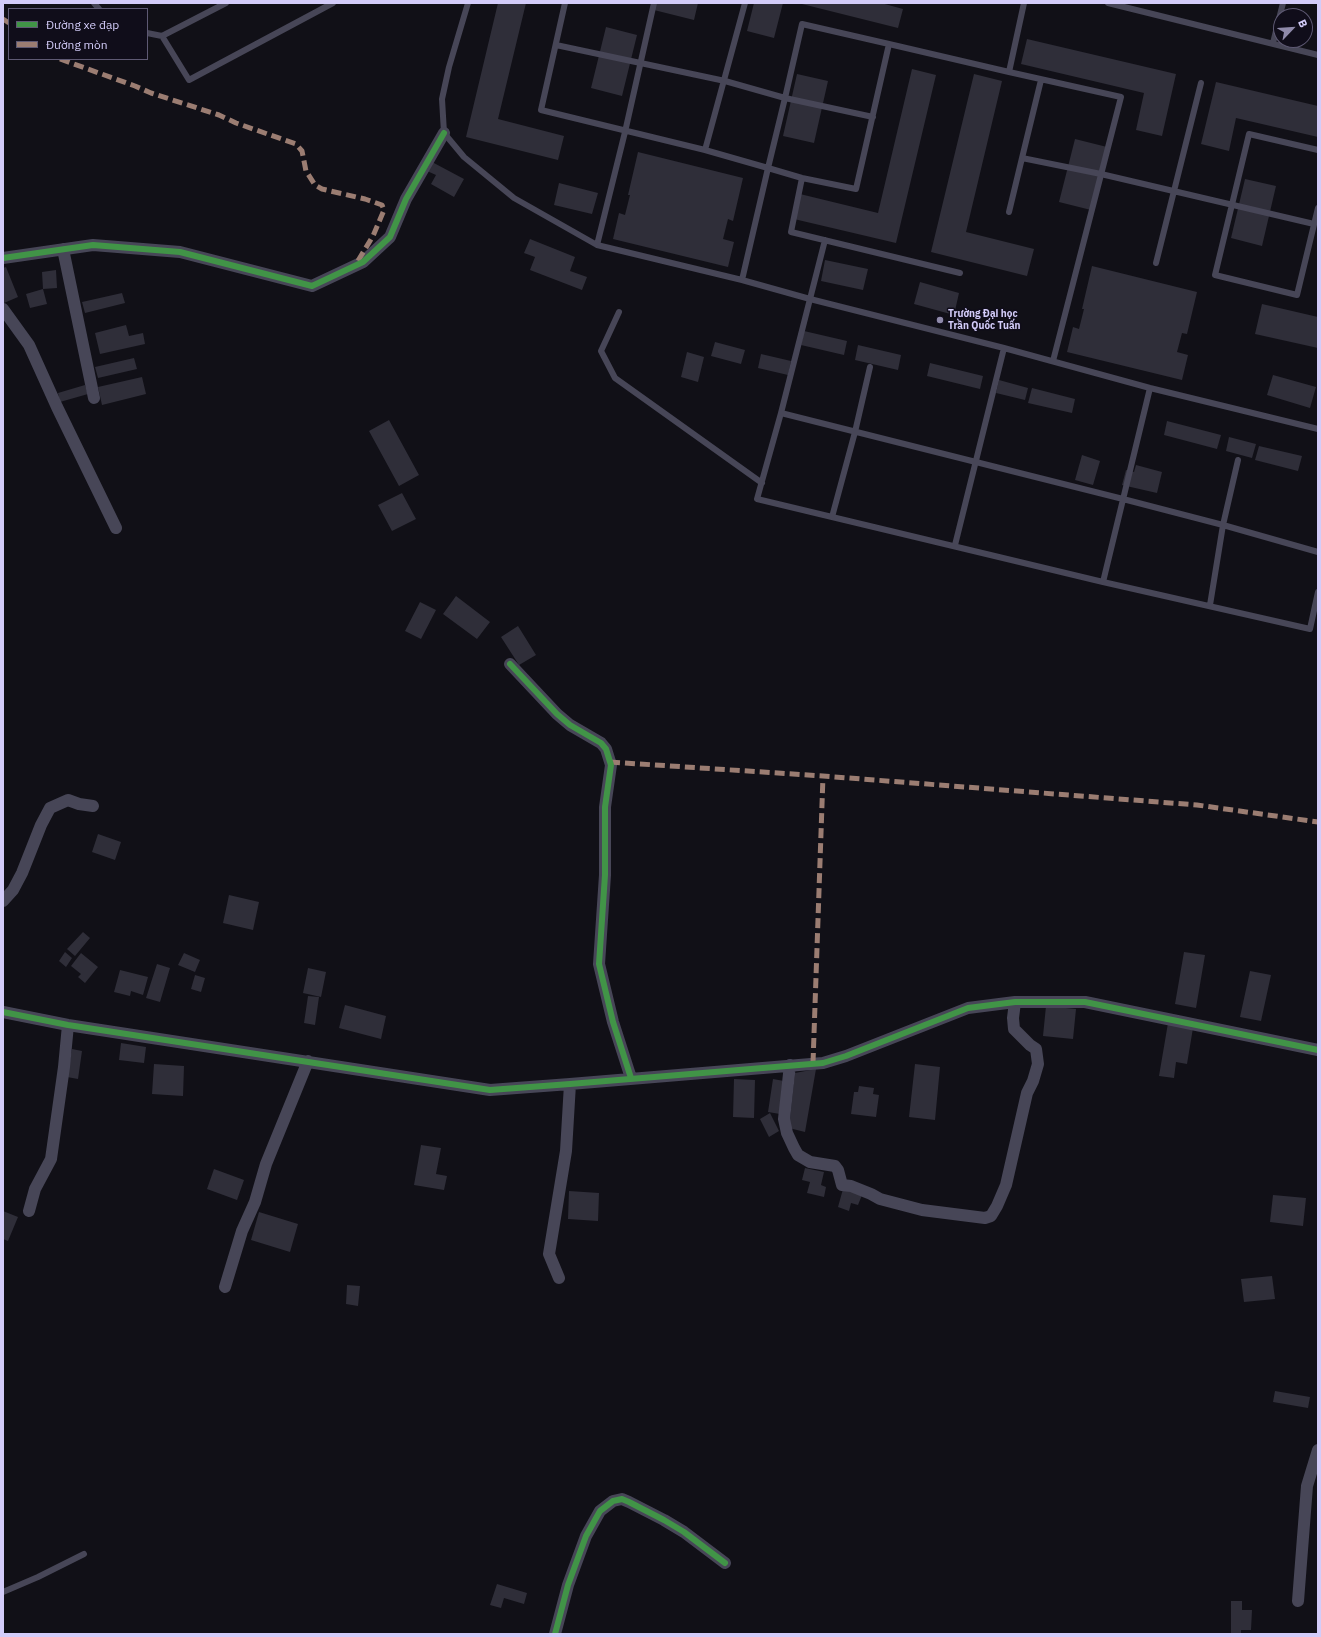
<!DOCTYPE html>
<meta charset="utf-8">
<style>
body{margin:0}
#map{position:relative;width:1321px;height:1637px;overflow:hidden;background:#111017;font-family:"IBM Plex Sans",sans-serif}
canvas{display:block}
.frame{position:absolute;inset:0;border:4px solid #d3ccf9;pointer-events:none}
.legend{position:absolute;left:8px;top:8px;width:140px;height:52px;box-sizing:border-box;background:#100d1a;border:1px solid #5e5973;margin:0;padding:5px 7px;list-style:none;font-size:12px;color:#d3ccf9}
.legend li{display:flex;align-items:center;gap:8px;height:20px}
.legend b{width:20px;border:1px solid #5e5973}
.north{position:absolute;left:1273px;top:8px;width:40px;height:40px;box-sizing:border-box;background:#100d1a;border:1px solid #5e5973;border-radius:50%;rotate:65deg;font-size:11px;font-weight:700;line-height:16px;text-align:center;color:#d3ccf9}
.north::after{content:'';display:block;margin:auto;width:14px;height:18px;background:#8f8aaa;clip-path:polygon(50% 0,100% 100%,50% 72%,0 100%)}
</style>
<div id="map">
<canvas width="1321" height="1637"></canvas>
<div class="frame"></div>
<ul class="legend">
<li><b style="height:5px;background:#419447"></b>Đường xe đạp</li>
<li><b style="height:5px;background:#9b7d72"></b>Đường mòn</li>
</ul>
<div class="north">B</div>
</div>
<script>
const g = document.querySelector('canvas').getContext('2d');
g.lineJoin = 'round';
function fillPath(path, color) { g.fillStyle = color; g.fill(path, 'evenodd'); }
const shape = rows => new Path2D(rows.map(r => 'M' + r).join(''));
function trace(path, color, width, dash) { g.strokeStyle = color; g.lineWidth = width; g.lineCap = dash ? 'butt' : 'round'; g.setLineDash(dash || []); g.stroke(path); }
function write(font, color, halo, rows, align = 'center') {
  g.font = font + ' "IBM Plex Sans",sans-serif'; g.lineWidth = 3; g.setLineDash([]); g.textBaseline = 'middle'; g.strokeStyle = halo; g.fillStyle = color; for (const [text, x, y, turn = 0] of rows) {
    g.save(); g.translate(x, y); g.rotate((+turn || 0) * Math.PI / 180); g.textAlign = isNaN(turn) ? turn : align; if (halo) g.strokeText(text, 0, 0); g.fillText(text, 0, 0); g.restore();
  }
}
fillPath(shape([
 [498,3,526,3,498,119,564,136,558,160,466,137],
 [655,3,698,3,694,20,654,10],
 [754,3,783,3,774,38,747,31],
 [881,3,903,9,898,28,802,4],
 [606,27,637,35,622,96,591,88],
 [1027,39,1176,74,1162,136,1136,130,1144,93,1021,64],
 [912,69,936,75,896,243,794,219,800,194,878,213],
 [797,74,828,81,814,143,783,136],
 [974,74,1002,81,966,232,1034,249,1027,276,931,252],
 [1216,82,1318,106,1318,137,1236,118,1229,151,1201,144],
 [1075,139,1107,147,1091,210,1059,202],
 [638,152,743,178,733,221,728,219,723,239,734,242,728,267,613,239,619,213,625,215,630,195,628,195],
 [432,162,464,179,454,197,431,184,436,175,427,171],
 [1245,179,1276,186,1262,246,1231,238],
 [559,183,598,193,592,214,554,205],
 [530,239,575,257,570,271,587,277,582,290,530,270,535,257,524,253],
 [825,260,868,269,863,290,821,281],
 [1092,266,1197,292,1187,334,1182,333,1177,352,1188,355,1182,380,1067,352,1073,327,1079,329,1084,309,1082,309],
 [6,267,18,297,4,303,3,268],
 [56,270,57,288,43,289,42,272],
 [920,282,959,293,954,315,914,304],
 [43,289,47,304,30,308,26,294],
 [122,293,125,303,85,313,82,302],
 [1262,304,1318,317,1318,348,1255,334],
 [126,325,129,336,143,333,145,344,100,354,95,333],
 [804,331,847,341,844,355,801,345],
 [715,342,745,350,741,364,711,356],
 [858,345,901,355,898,370,855,360],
 [687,352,704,357,698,382,681,377],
 [761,354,791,361,788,375,758,368],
 [134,358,137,369,98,378,95,367],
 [930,363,983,376,980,389,927,376],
 [1273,375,1316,387,1310,408,1267,395],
 [142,377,146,394,102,405,98,387],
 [999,380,1028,388,1025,400,996,393],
 [85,385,88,394,60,402,58,393],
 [1032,388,1075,399,1072,413,1028,403],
 [389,420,419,475,399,486,369,431],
 [1167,421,1221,435,1217,449,1164,435],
 [1229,437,1256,444,1252,458,1226,451],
 [1259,446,1302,456,1298,471,1255,460],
 [1082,455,1100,461,1093,485,1075,480],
 [1136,465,1162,472,1157,493,1122,485,1126,470,1134,472],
 [402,493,416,519,392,531,378,505],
 [456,596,490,622,477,639,443,614],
 [420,602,436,610,421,639,405,631],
 [518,626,536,655,519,665,501,637],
 [98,834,121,842,115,860,92,852],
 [229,895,259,902,253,930,223,923],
 [83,932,90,938,75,956,67,949],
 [65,952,72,958,66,967,59,961],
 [1184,952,1205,955,1196,1008,1175,1004],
 [81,953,98,967,85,983,78,977,81,974,71,966],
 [184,953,200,960,195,972,178,965],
 [157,964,170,968,160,1002,146,998],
 [308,968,326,972,321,997,303,993],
 [120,970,148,977,143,995,131,991,130,996,114,992],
 [1250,971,1271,975,1261,1021,1240,1017],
 [195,975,205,978,201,992,191,989],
 [308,996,319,997,315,1025,304,1023],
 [345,1005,386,1016,381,1039,339,1028],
 [1046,1006,1076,1009,1073,1039,1043,1036],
 [1168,1023,1193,1028,1187,1064,1176,1062,1174,1078,1159,1076],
 [121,1043,146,1047,144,1063,119,1060],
 [72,1049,82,1051,78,1079,67,1077],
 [154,1064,184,1066,183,1096,152,1094],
 [915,1064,940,1067,935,1120,909,1117],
 [816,1069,805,1132,789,1128,795,1073],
 [734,1079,755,1080,754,1118,733,1117],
 [773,1079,784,1081,780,1114,768,1112],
 [859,1086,874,1088,873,1094,879,1095,876,1117,851,1114,854,1092,858,1092],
 [770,1113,779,1131,769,1137,760,1119],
 [421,1145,441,1148,436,1174,447,1176,444,1190,414,1185],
 [805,1168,824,1172,821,1185,826,1187,824,1197,807,1193,810,1182,802,1180],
 [214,1169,244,1180,237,1200,207,1189],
 [843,1189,862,1195,858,1205,851,1203,849,1211,838,1207],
 [569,1191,599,1193,598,1221,568,1219],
 [1273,1195,1306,1198,1303,1226,1270,1222],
 [3,1211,18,1217,8,1241,3,1239],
 [259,1212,298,1224,290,1252,251,1240],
 [1272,1276,1275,1299,1244,1302,1241,1279],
 [347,1285,360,1286,358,1306,346,1304],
 [1275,1391,1310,1397,1308,1408,1273,1402],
 [497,1584,527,1593,524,1604,504,1598,501,1608,490,1605],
 [1231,1601,1242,1601,1242,1610,1252,1610,1251,1630,1241,1630,1241,1633,1231,1633]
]), '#2f2e39');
trace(shape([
 [94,3,99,9],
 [468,3,449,67,442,99,444,133,464,157,514,198,597,245,742,280,810,299,1004,348,1150,388,1318,429],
 [565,3,541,110,705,150,768,168,802,178,856,189,889,44,802,24,785,98,768,168,742,280],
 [1024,3,1009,72,1121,97,1053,361],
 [1108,3,1318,55],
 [147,33,162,36,226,3],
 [162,36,189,80,333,3],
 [1273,43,1283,3],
 [889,44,1009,72],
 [556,45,725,81,785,98,873,117],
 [1041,80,1022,158,1101,174,1314,224],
 [705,150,745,3],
 [1318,150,1249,134,1215,275,1297,295,1318,208],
 [802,178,791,232,960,273],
 [1009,212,1022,158],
 [825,240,781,413,1123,499,1223,525,1318,552],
 [597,245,625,132,654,3],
 [1156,263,1201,83],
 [619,312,601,351,615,378,762,483],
 [1150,388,1103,582,1310,629,1318,592],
 [781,413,757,499,1103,582],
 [832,517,855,432,870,367],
 [955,545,1004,348],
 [1210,605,1223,525,1238,460],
 [3,1592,38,1577,84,1554]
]), '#474657', 6);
trace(shape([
 [63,249,94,398],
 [3,258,93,245,180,252,312,286,363,262,390,237,406,199,444,133],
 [3,309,29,345,57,407,116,528],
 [510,664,557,714,570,725,601,743,606,749,611,765,605,807,605,875,599,964,613,1022,631,1078],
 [3,901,13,890,22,873,41,825,50,808,68,800,79,804,93,806],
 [3,1012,68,1025,490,1090,570,1084,823,1063,846,1056,968,1008,1015,1002,1085,1002,1318,1050],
 [790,1065,784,1119,787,1133,794,1148,798,1155,810,1162,835,1166,838,1170,842,1185,851,1186,871,1194,880,1199,922,1210,985,1218,991,1216,997,1206,1006,1185,1027,1093,1033,1081,1038,1064,1036,1049,1030,1045,1014,1029,1013,1018,1015,1002],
 [29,1211,35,1189,51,1159,64,1067,68,1025],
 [559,1278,549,1254,566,1151,570,1084],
 [225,1287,242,1231,255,1202,266,1164,308,1061],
 [1298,1601,1307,1486,1318,1450],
 [555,1634,568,1585,586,1536,600,1511,613,1501,622,1499,629,1502,664,1520,684,1532,725,1563]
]), '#474657', 12);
trace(shape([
 [3,19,9,23],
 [60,59,135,86,151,93,219,115,236,123,296,144,302,151,306,171,315,185,322,189,365,199,382,205,384,210,373,236,356,264],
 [610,762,823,776,1197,805,1318,822],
 [813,1063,823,776]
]), '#9b7d72', 5, [10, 5]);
trace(shape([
 [3,258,93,245,180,252,312,286,363,262,390,237,406,199,444,133],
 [510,664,557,714,570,725,601,743,606,749,611,765,605,807,605,875,599,964,613,1022,631,1078],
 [3,1012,68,1025,490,1090,570,1084,823,1063,846,1056,968,1008,1015,1002,1085,1002,1318,1050],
 [555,1634,568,1585,586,1536,600,1511,613,1501,622,1499,629,1502,664,1520,684,1532,725,1563]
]), '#419447', 6);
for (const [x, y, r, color] of [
 [940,320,4,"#8f8aaa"]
]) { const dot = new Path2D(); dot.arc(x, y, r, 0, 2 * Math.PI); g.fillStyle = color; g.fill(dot); trace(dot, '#100d1a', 1.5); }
write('bold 10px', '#d3ccf9', '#100d1a', [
 ["Trường Đại học",948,314],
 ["Trần Quốc Tuấn",948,326]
], 'left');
</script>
